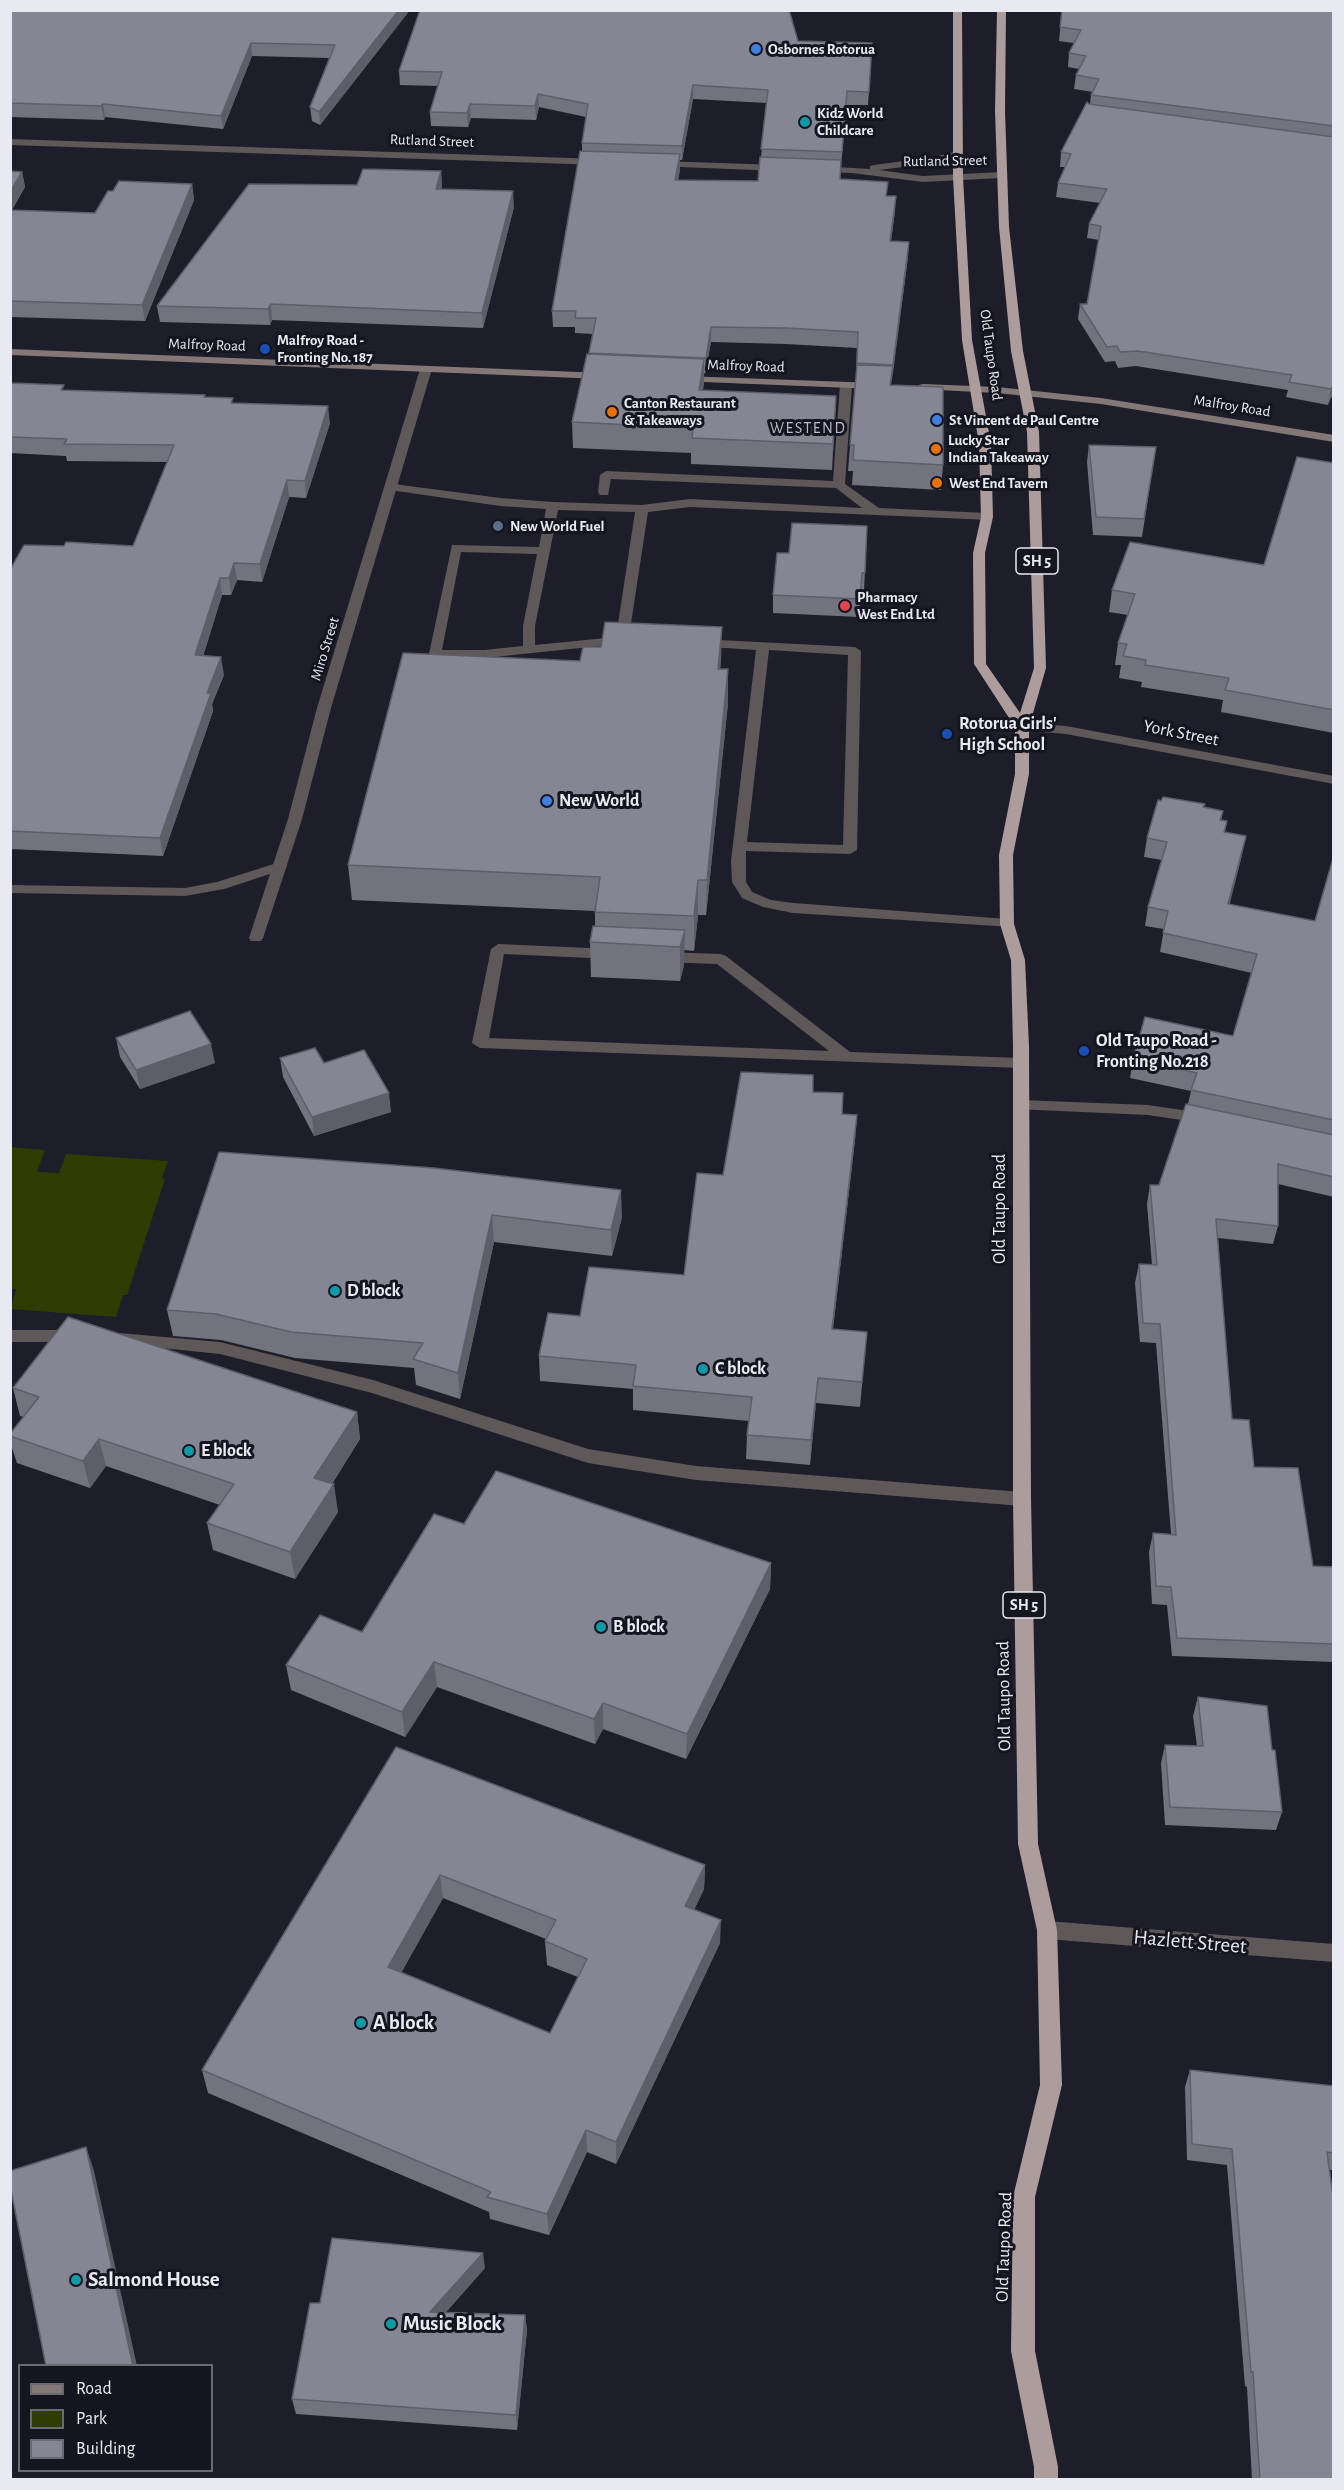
<!DOCTYPE html>
<style>
body{margin:0}
#map{position:relative;width:1344px;height:2490px;overflow:hidden;background:#1e1e2a;font-family:"Alegreya Sans",sans-serif}
canvas{display:block}
.frame{position:absolute;inset:0;border:12px solid #e9e9f1;pointer-events:none}
.legend{position:absolute;left:18px;top:2364px;width:195px;height:108px;box-sizing:border-box;background:#151520;border:2px solid #6a6a74;margin:0;padding:8px 10px;list-style:none;font-size:18px;color:#e9e9f1}
.legend li{display:flex;align-items:center;gap:12px;height:30px}
.legend b{width:30px;border:2px solid #6a6a74}
</style>
<div id="map">
<canvas width="1344" height="2490"></canvas>
<div class="frame"></div>
<ul class="legend">
<li><b style="height:8px;background:#847877"></b>Road</li>
<li><b style="height:16px;background:#2f3b00"></b>Park</li>
<li><b style="height:16px;background:#858694"></b>Building</li>
</ul>
</div>
<script>
const g = document.querySelector('canvas').getContext('2d');
g.lineJoin = 'round';
function fillPath(path, color) { g.fillStyle = color; g.fill(path, 'evenodd'); }
const shape = rows => new Path2D(rows.map(r => 'M' + r).join(''));
function trace(path, color, width, dash) { g.strokeStyle = color; g.lineWidth = width; g.lineCap = dash ? 'butt' : 'round'; g.setLineDash(dash || []); g.stroke(path); }
function write(font, color, halo, rows, align = 'center') {
  g.font = font + ' "Alegreya Sans",sans-serif'; g.lineWidth = 6; g.setLineDash([]); g.textBaseline = 'middle'; g.strokeStyle = halo; g.fillStyle = color; for (const [text, x, y, turn = 0] of rows) {
    g.save(); g.translate(x, y); g.rotate((+turn || 0) * Math.PI / 180); g.textAlign = isNaN(turn) ? turn : align; if (halo) g.strokeText(text, 0, 0); g.fillText(text, 0, 0); g.restore();
  }
}
fillPath(shape([
 [11,1147,45,1150,37,1172,59,1173,66,1154,168,1161,162,1178,165,1179,127,1295,123,1295,116,1317,11,1309,16,1289,10,1289]
]), '#2f3b00');
fillPath(shape([
 [846,382,852,385,845,484,879,508,987,513,991,514,991,520,690,507,648,512,628,643,484,658,435,658,429,654,452,545,539,547,546,509,500,506,390,490,386,489,386,483,500,498,553,502,642,505,690,499,862,508,836,488,611,479,608,495,600,495,598,492,600,475,606,471,833,481,840,385,846,382],
 [558,510,635,512,616,637,535,645,535,626,558,510],
 [461,552,537,554,523,626,523,646,484,650,442,650,461,552],
 [699,639,855,647,861,651,857,850,850,854,746,851,746,882,752,892,771,900,793,903,1007,919,1012,921,1014,924,1012,927,793,913,763,907,742,898,732,882,731,861,756,650,694,646,693,643,694,640,699,639],
 [769,650,848,655,843,845,747,842,769,650],
 [280,862,285,863,287,866,285,869,224,889,185,896,10,893,10,885,185,888,217,882,280,862],
 [498,944,612,949,619,954,612,959,504,954,489,1038,829,1051,717,964,662,962,655,957,662,952,721,954,726,956,850,1052,1021,1058,1029,1063,1021,1068,480,1048,472,1043,491,949,498,944],
 [1021,1100,1148,1105,1202,1113,1208,1114,1210,1118,1208,1122,1202,1123,1148,1115,1015,1109,1013,1105,1015,1101,1021,1100],
 [10,1330,74,1330,80,1332,83,1336,80,1340,74,1342,10,1342,10,1330],
 [120,1333,220,1342,373,1380,588,1449,696,1466,1022,1492,1028,1494,1031,1499,1028,1504,1022,1506,696,1480,588,1463,372,1393,220,1354,114,1343,111,1339,114,1335,120,1333]
]), '#5f5858');
fillPath(shape([
 [10,139,600,159,605,162,600,165,10,145,10,139],
 [957,151,962,154,960,156,935,163,879,170,923,176,1002,172,1007,175,1002,178,923,182,852,173,818,172,813,169,818,166,870,169,870,166,874,165,934,157,957,151],
 [659,161,780,165,785,168,780,171,655,166,654,164,659,161],
 [426,366,432,369,331,708,302,819,263,938,261,941,251,941,249,938,288,819,317,708,420,369,426,366],
 [1022,723,1066,726,1334,776,1334,784,1066,734,1017,730,1015,727,1022,723],
 [1047,1921,1334,1944,1334,1962,1047,1939,1040,1937,1037,1930,1040,1923,1047,1921]
]), '#5f5858');
fillPath(shape([
 [10,349,603,373,609,376,603,379,10,355,10,349],
 [683,376,876,383,882,386,876,389,679,381,679,377,683,376],
 [923,384,997,387,1101,398,1334,435,1334,442,1101,404,997,393,919,389,919,385,923,384]
]), '#847877');
fillPath(shape([
 [953,10,962,10,963,177,972,340,991,444,993,517,985,553,986,664,1020,713,1034,668,1027,432,1011,351,999,227,995,111,997,10,1006,10,1005,111,1009,227,1023,351,1039,432,1046,668,1029,727,1029,774,1013,855,1014,924,1025,960,1029,1046,1031,1499,1038,1844,1057,1930,1062,2085,1035,2197,1035,2351,1058,2467,1058,2480,1034,2480,1034,2467,1011,2351,1013,2197,1040,2085,1037,1930,1018,1844,1013,1499,1013,1046,1011,960,1000,924,999,855,1015,774,1015,727,974,664,973,553,981,517,979,444,962,340,953,177,953,10]
]), '#ac9c9b');
fillPath(shape([
 [10,10,410,10,320,125,312,121,310,107,329,58,252,56,223,129,105,117,104,120,10,117],
 [1062,10,1334,10,1334,397,1331,397,1328,405,1286,397,1288,390,1136,366,1118,368,1115,361,1105,362,1078,319,1080,304,1087,304,1099,240,1087,238,1089,224,1100,203,1056,197,1058,183,1065,167,1060,167,1061,152,1090,104,1091,95,1093,92,1074,89,1076,75,1079,69,1068,67,1069,53,1074,43,1059,41],
 [798,41,872,43,868,105,846,105,840,179,887,196,895,211,891,241,908,257,891,385,943,465,941,490,852,485,853,471,848,471,856,373,857,348,786,344,711,342,705,374,704,373,703,390,836,396,832,470,691,464,691,453,573,448,572,422,589,354,593,334,575,333,575,327,553,327,552,311,582,151,582,143,586,117,539,107,536,120,471,118,468,127,431,126,430,112,438,86,400,85,399,71],
 [693,99,767,103,761,157,758,181,678,180,680,170,680,160,682,160],
 [10,171,22,172,25,187,12,210,95,213,192,184,194,200,145,321,10,317],
 [441,171,442,186,441,190,514,207,483,328,272,320,270,325,160,322,157,306,357,185],
 [10,383,64,390,205,395,205,397,330,423,306,498,289,497,262,582,237,580,231,595,222,595,203,656,224,675,212,704,213,711,163,856,10,849,10,570,64,546,133,546,167,462,67,461,66,456,10,453],
 [1089,445,1156,447,1142,537,1093,535,1087,462],
 [1334,463,1334,733,1221,712,1223,700,1141,687,1142,682,1119,678,1121,665,1115,665,1118,643,1128,615,1109,612,1112,590,1264,565],
 [867,526,864,591,861,591,859,617,773,613,773,595,789,553],
 [722,627,720,669,728,703,706,915,698,915,694,951,684,950,684,965,680,981,591,977,590,942,595,926,595,911,352,900,348,865,580,661,601,647],
 [1161,801,1223,811,1221,821,1227,821,1225,832,1242,855,1229,904,1315,921,1334,855,1334,1197,1278,1184,1278,1226,1273,1244,1218,1238,1232,1419,1254,1467,1313,1566,1334,1567,1334,1662,1172,1656,1167,1605,1152,1604,1149,1552,1153,1533,1171,1534,1156,1343,1140,1342,1135,1283,1139,1264,1152,1265,1147,1204,1150,1185,1159,1185,1188,1104,1191,1091,1130,1078,1133,1059,1233,1036,1252,973,1160,952,1164,929,1145,926,1148,907,1162,860,1144,857,1147,838],
 [116,1038,215,1063,140,1089,120,1057],
 [280,1058,324,1063,391,1112,314,1136,283,1077],
 [813,1092,842,1114,857,1115,855,1140,833,1329,867,1332,860,1407,816,1403,810,1465,746,1459,747,1435,749,1421,633,1410,633,1389,540,1381,539,1356,580,1316,684,1275,723,1175],
 [219,1152,622,1217,612,1256,494,1242,460,1399,416,1385,414,1368,295,1358,221,1340,173,1336,167,1310],
 [13,1388,357,1412,360,1439,332,1484,338,1512,295,1579,213,1550,207,1523,220,1505,106,1466,90,1488,17,1463,10,1442,10,1434,24,1417,20,1416],
 [771,1563,770,1589,686,1759,603,1729,595,1744,437,1687,405,1737,291,1690,286,1665,362,1632],
 [1198,1697,1272,1750,1282,1812,1276,1830,1165,1825,1161,1763,1165,1745,1197,1746,1193,1716],
 [396,1747,705,1865,704,1889,694,1910,720,1943,616,2164,587,2152,549,2235,490,2219,489,2212,208,2093,202,2070],
 [443,1898,546,1939,545,1941,547,1965,578,1977,550,2033,401,1973],
 [1190,2070,1334,2086,1334,2170,1329,2170,1334,2480,1252,2480,1247,2387,1245,2386,1227,2165,1187,2160,1185,2087],
 [485,2268,446,2312,525,2315,527,2330,517,2430,296,2414,292,2399,320,2303]
]), '#72737f');
fillPath(shape([
 [399,10,410,10,320,125,319,112],
 [251,43,252,56,223,129,221,116],
 [693,85,693,99,682,160,682,146],
 [538,94,539,107,536,120,535,106],
 [103,104,105,117,104,120,101,106],
 [470,104,471,118,468,127,467,113],
 [680,154,680,170,675,195,675,180],
 [441,171,442,186,437,205,436,189],
 [22,172,25,187,10,213,10,192],
 [192,184,194,200,145,321,142,305],
 [513,191,514,207,483,328,482,313],
 [896,196,895,211,889,256,890,241],
 [909,242,908,257,892,381,893,365],
 [271,304,272,320,270,325,268,309],
 [711,327,711,342,705,374,706,358],
 [704,359,704,384,698,415,699,390],
 [1334,384,1331,397,1328,405,1331,389],
 [836,396,835,421,832,470,833,444],
 [328,406,330,423,306,498,305,481],
 [287,480,289,497,262,582,260,564],
 [234,563,237,580,231,595,229,578],
 [220,578,222,595,198,673,195,655],
 [722,627,721,661,717,703,718,669],
 [221,657,224,675,212,704,213,711,163,856,160,838,207,693],
 [728,669,728,703,706,915,707,880],
 [1246,836,1242,855,1225,923,1228,904],
 [698,880,698,915,694,951,694,916],
 [685,930,684,965,680,981,680,947],
 [211,1044,215,1063,140,1089,136,1070],
 [389,1093,391,1112,314,1136,312,1117],
 [857,1115,855,1140,830,1354,832,1329],
 [621,1190,622,1217,612,1256,611,1230],
 [492,1215,494,1242,460,1399,458,1373],
 [818,1378,816,1403,810,1465,811,1440],
 [357,1412,360,1439,318,1505,314,1478],
 [99,1439,106,1466,90,1488,83,1461],
 [334,1484,338,1512,295,1579,290,1552],
 [771,1563,770,1589,686,1759,687,1734],
 [434,1662,437,1687,405,1737,402,1712],
 [603,1703,603,1729,595,1744,594,1719],
 [705,1865,704,1889,685,1929,685,1906],
 [440,1875,443,1898,391,1991,388,1967],
 [721,1920,720,1943,616,2164,616,2142],
 [586,2130,587,2152,549,2235,547,2214],
 [86,2147,94,2171,137,2366,133,2366],
 [483,2253,485,2268,433,2327,430,2312],
 [525,2315,527,2330,517,2430,516,2415]
]), '#5d5e68');
const building = shape([
 [10,10,399,10,319,112,310,107,335,45,251,43,221,116,103,104,101,106,10,103,10,10],
 [420,10,789,10,798,41,872,43,869,92,847,91,842,152,761,149,768,90,693,85,682,146,582,143,588,104,538,94,535,106,470,104,467,113,430,112,442,72,399,71,420,10],
 [1062,10,1334,10,1334,126,1091,95,1099,79,1076,75,1086,56,1069,53,1081,30,1060,27,1062,10],
 [1087,102,1089,104,1334,137,1334,384,1331,389,1289,382,1292,375,1138,351,1120,352,1117,346,1107,347,1080,304,1087,304,1101,226,1089,224,1107,189,1058,183,1071,154,1061,152,1087,102],
 [580,151,680,154,675,180,758,181,760,157,841,160,840,179,888,182,886,196,896,196,890,241,909,242,893,365,857,363,858,332,786,328,711,327,706,358,589,353,596,318,575,318,576,311,552,311,580,151],
 [363,169,441,171,436,189,513,191,482,313,271,304,268,309,157,306,249,184,357,185,363,169],
 [10,171,22,172,10,192,10,171],
 [119,181,192,184,142,305,10,301,10,210,95,213,108,191,113,191,119,181],
 [587,354,704,359,699,390,836,396,833,444,692,438,693,428,572,422,587,354],
 [857,365,893,366,890,385,943,387,943,465,853,460,854,445,850,445,857,365],
 [10,383,64,385,61,390,205,395,204,397,233,398,231,403,328,406,305,481,287,480,260,564,234,563,229,578,220,578,195,655,221,657,207,693,211,693,160,838,10,831,10,570,24,545,64,546,66,542,133,546,174,445,64,444,67,439,10,437,10,383],
 [1089,445,1156,447,1144,519,1096,517,1089,445],
 [1297,457,1334,463,1334,710,1225,690,1229,678,1145,665,1146,660,1123,656,1127,644,1118,643,1135,594,1112,590,1130,542,1264,565,1297,457],
 [792,523,867,526,865,573,862,573,860,599,773,595,777,553,789,553,792,523],
 [605,622,722,627,718,669,728,669,707,880,698,880,694,916,595,912,600,877,348,865,403,653,580,661,583,647,601,647,605,622],
 [1163,797,1205,804,1203,807,1223,811,1220,820,1227,821,1224,832,1246,836,1228,904,1315,921,1334,855,1334,1120,1191,1090,1197,1073,1133,1059,1145,1017,1233,1036,1257,954,1163,933,1168,911,1148,907,1167,842,1147,838,1158,800,1161,801,1163,797],
 [593,926,685,930,680,947,590,942,593,926],
 [190,1011,211,1044,136,1070,116,1038,190,1011],
 [315,1048,324,1063,364,1050,389,1093,312,1117,280,1058,315,1048],
 [741,1072,813,1075,813,1092,843,1093,842,1114,857,1115,832,1329,867,1332,862,1382,818,1378,811,1440,747,1435,752,1397,633,1386,636,1365,539,1356,548,1313,580,1316,589,1267,684,1275,697,1173,723,1175,741,1072],
 [1186,1104,1334,1135,1334,1177,1278,1164,1278,1226,1216,1219,1232,1419,1249,1420,1254,1467,1298,1468,1313,1566,1334,1567,1334,1644,1177,1638,1171,1587,1156,1586,1153,1533,1176,1535,1160,1324,1143,1323,1139,1264,1157,1265,1150,1185,1159,1185,1186,1104],
 [219,1152,434,1168,621,1190,611,1230,492,1215,458,1373,413,1359,423,1343,291,1332,216,1314,167,1310,219,1152],
 [68,1317,357,1412,314,1478,334,1484,290,1552,207,1523,234,1484,99,1439,83,1461,10,1436,10,1434,39,1397,13,1388,68,1317],
 [496,1471,771,1563,687,1734,603,1703,594,1719,434,1662,402,1712,286,1665,320,1615,362,1632,434,1514,464,1524,496,1471],
 [1198,1697,1267,1706,1272,1750,1275,1750,1282,1812,1170,1807,1165,1745,1203,1746,1198,1697],
 [396,1747,705,1865,685,1906,721,1920,616,2142,586,2130,547,2214,487,2197,491,2192,202,2070,396,1747],
 [440,1875,556,1920,545,1941,587,1959,550,2033,388,1967,440,1875],
 [1190,2070,1334,2086,1334,2153,1327,2152,1334,2204,1334,2480,1260,2480,1253,2372,1251,2372,1232,2149,1192,2144,1190,2070],
 [86,2147,133,2366,46,2366,10,2185,10,2171,86,2147],
 [332,2238,483,2253,430,2312,525,2315,516,2415,292,2399,310,2303,320,2303,332,2238]
]);
fillPath(building, '#858694');
trace(building, '#5d5e68', 1.5);
for (const [x, y, r, color] of [
 [756,49,6,"#3f7fe0"],
 [805,122,6,"#0f9aa8"],
 [265,349,6,"#1a4fb4"],
 [612,412,6,"#e8710a"],
 [937,420,6,"#3f7fe0"],
 [936,449,6,"#e8710a"],
 [937,483,6,"#e8710a"],
 [498,526,6,"#5c6f8a"],
 [845,606,6,"#e0444e"],
 [947,734,6,"#1a4fb4"],
 [547,801,6,"#3f7fe0"],
 [1084,1051,6,"#1a4fb4"],
 [335,1291,6,"#0f9aa8"],
 [703,1369,6,"#0f9aa8"],
 [189,1451,6,"#0f9aa8"],
 [601,1627,6,"#0f9aa8"],
 [361,2023,6,"#0f9aa8"],
 [76,2280,6,"#0f9aa8"],
 [391,2324,6,"#0f9aa8"]
]) { const dot = new Path2D(); dot.arc(x, y, r, 0, 2 * Math.PI); g.fillStyle = color; g.fill(dot); trace(dot, '#151520', 2); }
write('bold 15px', '#e9e9f1', '#151520', [
 ["Osbornes Rotorua",768,49],
 ["Kidz World",817,113],
 ["Childcare",817,130],
 ["Malfroy Road -",277,340],
 ["Fronting No. 187",277,357],
 ["Canton Restaurant",624,403],
 ["& Takeaways",624,420],
 ["St Vincent de Paul Centre",949,420],
 ["Lucky Star",948,440],
 ["Indian Takeaway",948,457],
 ["West End Tavern",949,483],
 ["New World Fuel",510,526],
 ["Pharmacy",857,597],
 ["West End Ltd",857,614]
], 'left');
write('15px', '#e9e9f1', '#151520', [
 ["Rutland Street",432,141,2],
 ["Rutland Street",945,161,-1],
 ["Malfroy Road",207,345,2],
 ["Old Taupo Road",991,355,82],
 ["Malfroy Road",746,366,2],
 ["Malfroy Road",1232,406,9],
 ["Miro Street",325,649,-73]
]);
g.letterSpacing = '1.5px';
write('16px', '#bcbdcc', '#151520', [
 ["WESTEND",808,428]
]);
g.letterSpacing = '0px';
for (const [x, y, w] of [
 [1037,561,42],
 [1024,1605,42]
]) { const box = new Path2D(); box.roundRect(x - w / 2, y - 13, w, 26, 4.5); g.fillStyle = '#151520'; g.fill(box); trace(box, '#e9e9f1', 1.5); }
write('bold 16px', '#e9e9f1', null, [
 ["SH 5",1037,561],
 ["SH 5",1024,1605]
]);
write('bold 18px', '#e9e9f1', '#151520', [
 ["Rotorua Girls'",959,724],
 ["High School",959,745],
 ["New World",559,801],
 ["Old Taupo Road -",1096,1041],
 ["Fronting No.218",1096,1062],
 ["D block",347,1291],
 ["C block",715,1369],
 ["E block",201,1451],
 ["B block",613,1627]
], 'left');
write('18px', '#e9e9f1', '#151520', [
 ["York Street",1181,733,11],
 ["Old Taupo Road",1000,1209,-90],
 ["Old Taupo Road",1004,1696,-91],
 ["Old Taupo Road",1004,2247,-88]
]);
write('21px', '#e9e9f1', '#151520', [
 ["Hazlett Street",1190,1942,5]
]);
write('bold 21px', '#e9e9f1', '#151520', [
 ["A block",373,2023],
 ["Salmond House",88,2280],
 ["Music Block",403,2324]
], 'left');
</script>
